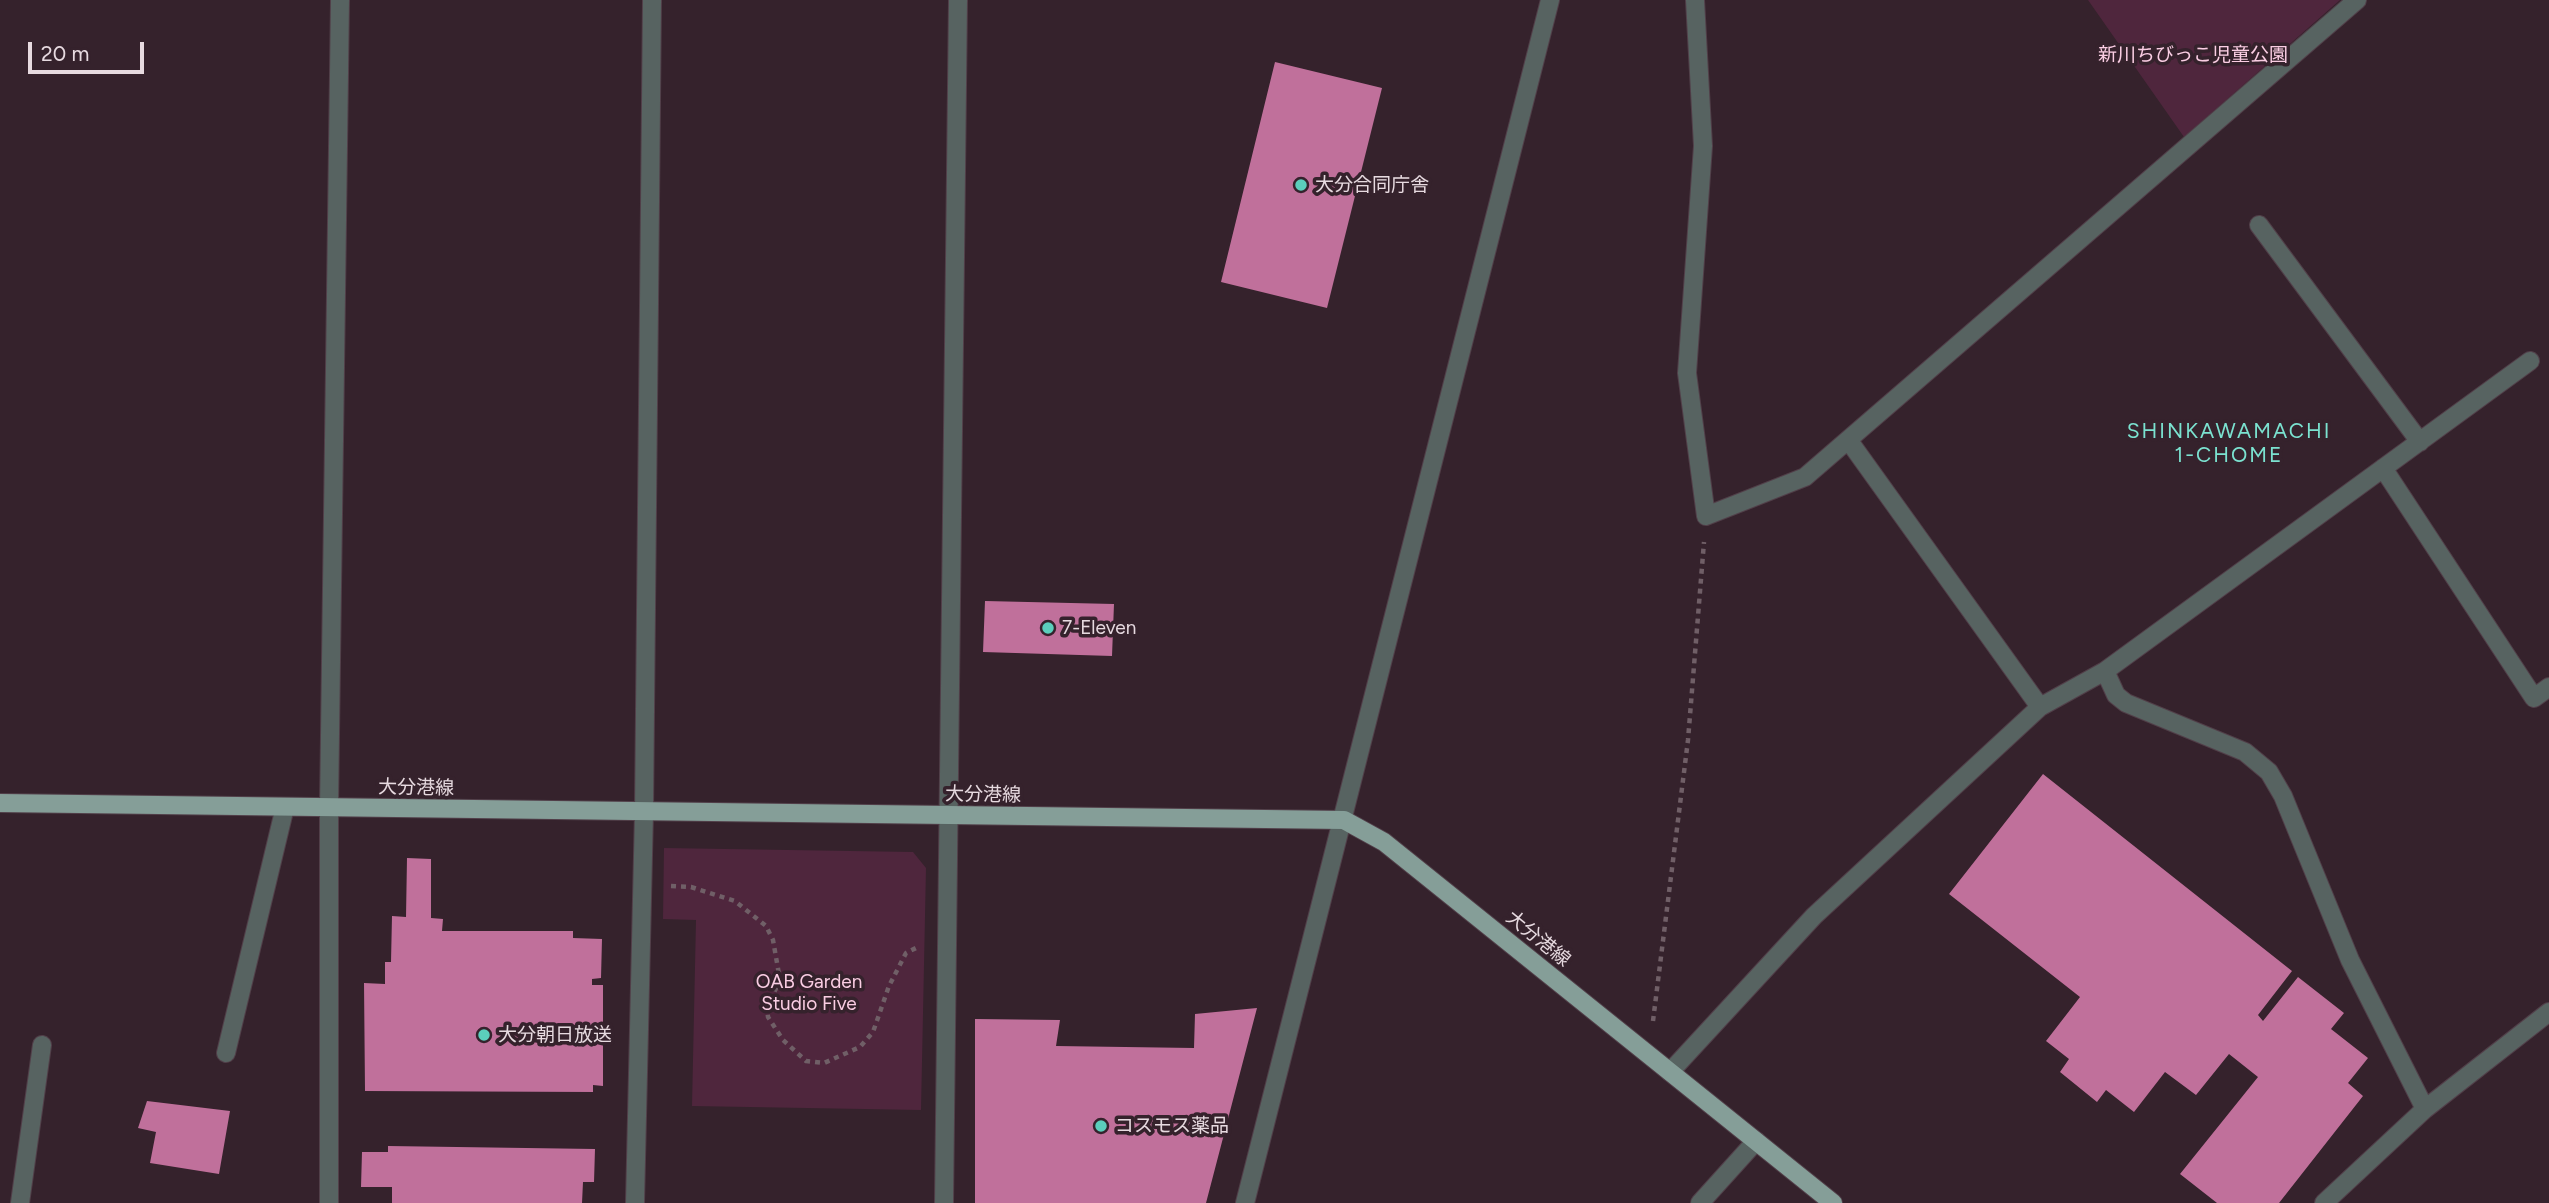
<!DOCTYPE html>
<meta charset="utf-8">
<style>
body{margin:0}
#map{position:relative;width:2549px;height:1203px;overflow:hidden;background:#35222c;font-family:Figtree,sans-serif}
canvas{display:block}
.scale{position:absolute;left:28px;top:42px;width:116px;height:32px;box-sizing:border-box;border:4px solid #e7dae0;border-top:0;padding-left:9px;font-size:21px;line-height:24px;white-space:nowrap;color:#e7dae0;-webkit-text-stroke:5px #35222c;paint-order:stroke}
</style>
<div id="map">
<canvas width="2549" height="1203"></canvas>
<div class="scale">20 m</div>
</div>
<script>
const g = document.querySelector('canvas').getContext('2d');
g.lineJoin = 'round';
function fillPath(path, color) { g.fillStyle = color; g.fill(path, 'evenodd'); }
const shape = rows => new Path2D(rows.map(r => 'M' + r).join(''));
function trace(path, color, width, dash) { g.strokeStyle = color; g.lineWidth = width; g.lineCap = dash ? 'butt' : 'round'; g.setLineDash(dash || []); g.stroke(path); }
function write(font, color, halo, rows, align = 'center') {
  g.font = font + ' Figtree,"Noto Sans JP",sans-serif'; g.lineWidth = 7; g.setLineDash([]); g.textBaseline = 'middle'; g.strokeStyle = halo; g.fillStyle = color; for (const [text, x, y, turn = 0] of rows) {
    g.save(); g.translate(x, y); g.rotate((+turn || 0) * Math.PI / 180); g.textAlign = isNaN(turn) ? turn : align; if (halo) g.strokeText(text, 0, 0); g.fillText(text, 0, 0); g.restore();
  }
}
fillPath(shape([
 [2088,0,2340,0,2184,137],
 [664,848,913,852,926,868,921,1110,692,1106,696,920,663,919]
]), '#4f263d');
fillPath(shape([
 [1275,62,1382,88,1327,308,1221,282],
 [985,601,1114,604,1112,656,983,652],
 [2043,774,2292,971,2258,1015,2263,1021,2298,977,2344,1013,2331,1029,2368,1058,2348,1083,2363,1096,2279,1203,2217,1203,2180,1174,2258,1077,2229,1054,2196,1095,2165,1072,2134,1112,2106,1090,2097,1102,2060,1072,2069,1059,2046,1041,2080,997,1949,894],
 [407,858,431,859,431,918,443,919,442,931,573,931,573,938,602,939,601,978,592,979,592,985,603,985,603,1086,593,1085,593,1092,365,1091,364,983,385,984,385,962,391,962,392,916,406,917],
 [1257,1008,1206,1203,975,1203,975,1019,1060,1020,1056,1046,1194,1048,1195,1014],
 [147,1101,230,1111,219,1174,150,1163,156,1132,138,1128],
 [388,1146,595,1149,594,1182,583,1182,582,1203,392,1203,392,1187,361,1187,362,1152,388,1152]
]), '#c0709b');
const minor = shape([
 [1695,0,1703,146,1687,373,1706,516,1805,477,2357,0],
 [2259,225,2420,442],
 [1849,441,2040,707],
 [2383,468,2534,698,2549,687],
 [2105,671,2530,361],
 [226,1053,285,807],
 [1670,1072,1814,916,2040,707,2105,671,2116,695,2126,703,2245,752,2269,772,2283,796,2350,960,2425,1109],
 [20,1203,42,1045],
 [329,1203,329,808,340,0],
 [635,1203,644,812,652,0],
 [944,1203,958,0],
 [1245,1203,1550,0],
 [1700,1203,1756,1141],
 [2324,1203,2425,1109,2549,1012]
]);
const major = shape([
 [0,803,1344,820,1384,842,1833,1203]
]);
trace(minor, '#513f49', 20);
trace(major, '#513f49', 20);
trace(shape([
 [671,886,691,887,735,901,766,926,773,940,780,980,767,1007,768,1017,783,1040,806,1061,824,1063,860,1047,873,1032,889,986,906,953,918,947],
 [1653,1021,1688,740,1704,542]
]), '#705f67', 4.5, [5, 5]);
trace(minor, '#576361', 18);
trace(major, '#859e98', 18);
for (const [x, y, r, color] of [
 [1301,185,7,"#5bcebc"],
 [1048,628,7,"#5bcebc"],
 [484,1035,7,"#5bcebc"],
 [1101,1126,7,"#5bcebc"]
]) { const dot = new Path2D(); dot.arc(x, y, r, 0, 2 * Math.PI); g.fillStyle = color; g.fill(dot); trace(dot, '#35222c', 2.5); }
write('19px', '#facde3', '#35222c', [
 ["新川ちびっこ児童公園",2193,55],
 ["OAB Garden",809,982],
 ["Studio Five",809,1004]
]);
write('19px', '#e7dae0', '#35222c', [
 ["大分合同庁舎",1315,185],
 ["7-Eleven",1062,628],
 ["大分朝日放送",498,1035],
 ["コスモス薬品",1115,1126]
], 'left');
write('19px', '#e7dae0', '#35222c', [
 ["大分港線",416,788,1],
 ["大分港線",983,795,1],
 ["大分港線",1538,939,39]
]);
g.letterSpacing = '2px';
write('21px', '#7be2d0', '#35222c', [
 ["SHINKAWAMACHI",2229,432],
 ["1-CHOME",2229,456]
]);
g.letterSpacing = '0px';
</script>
